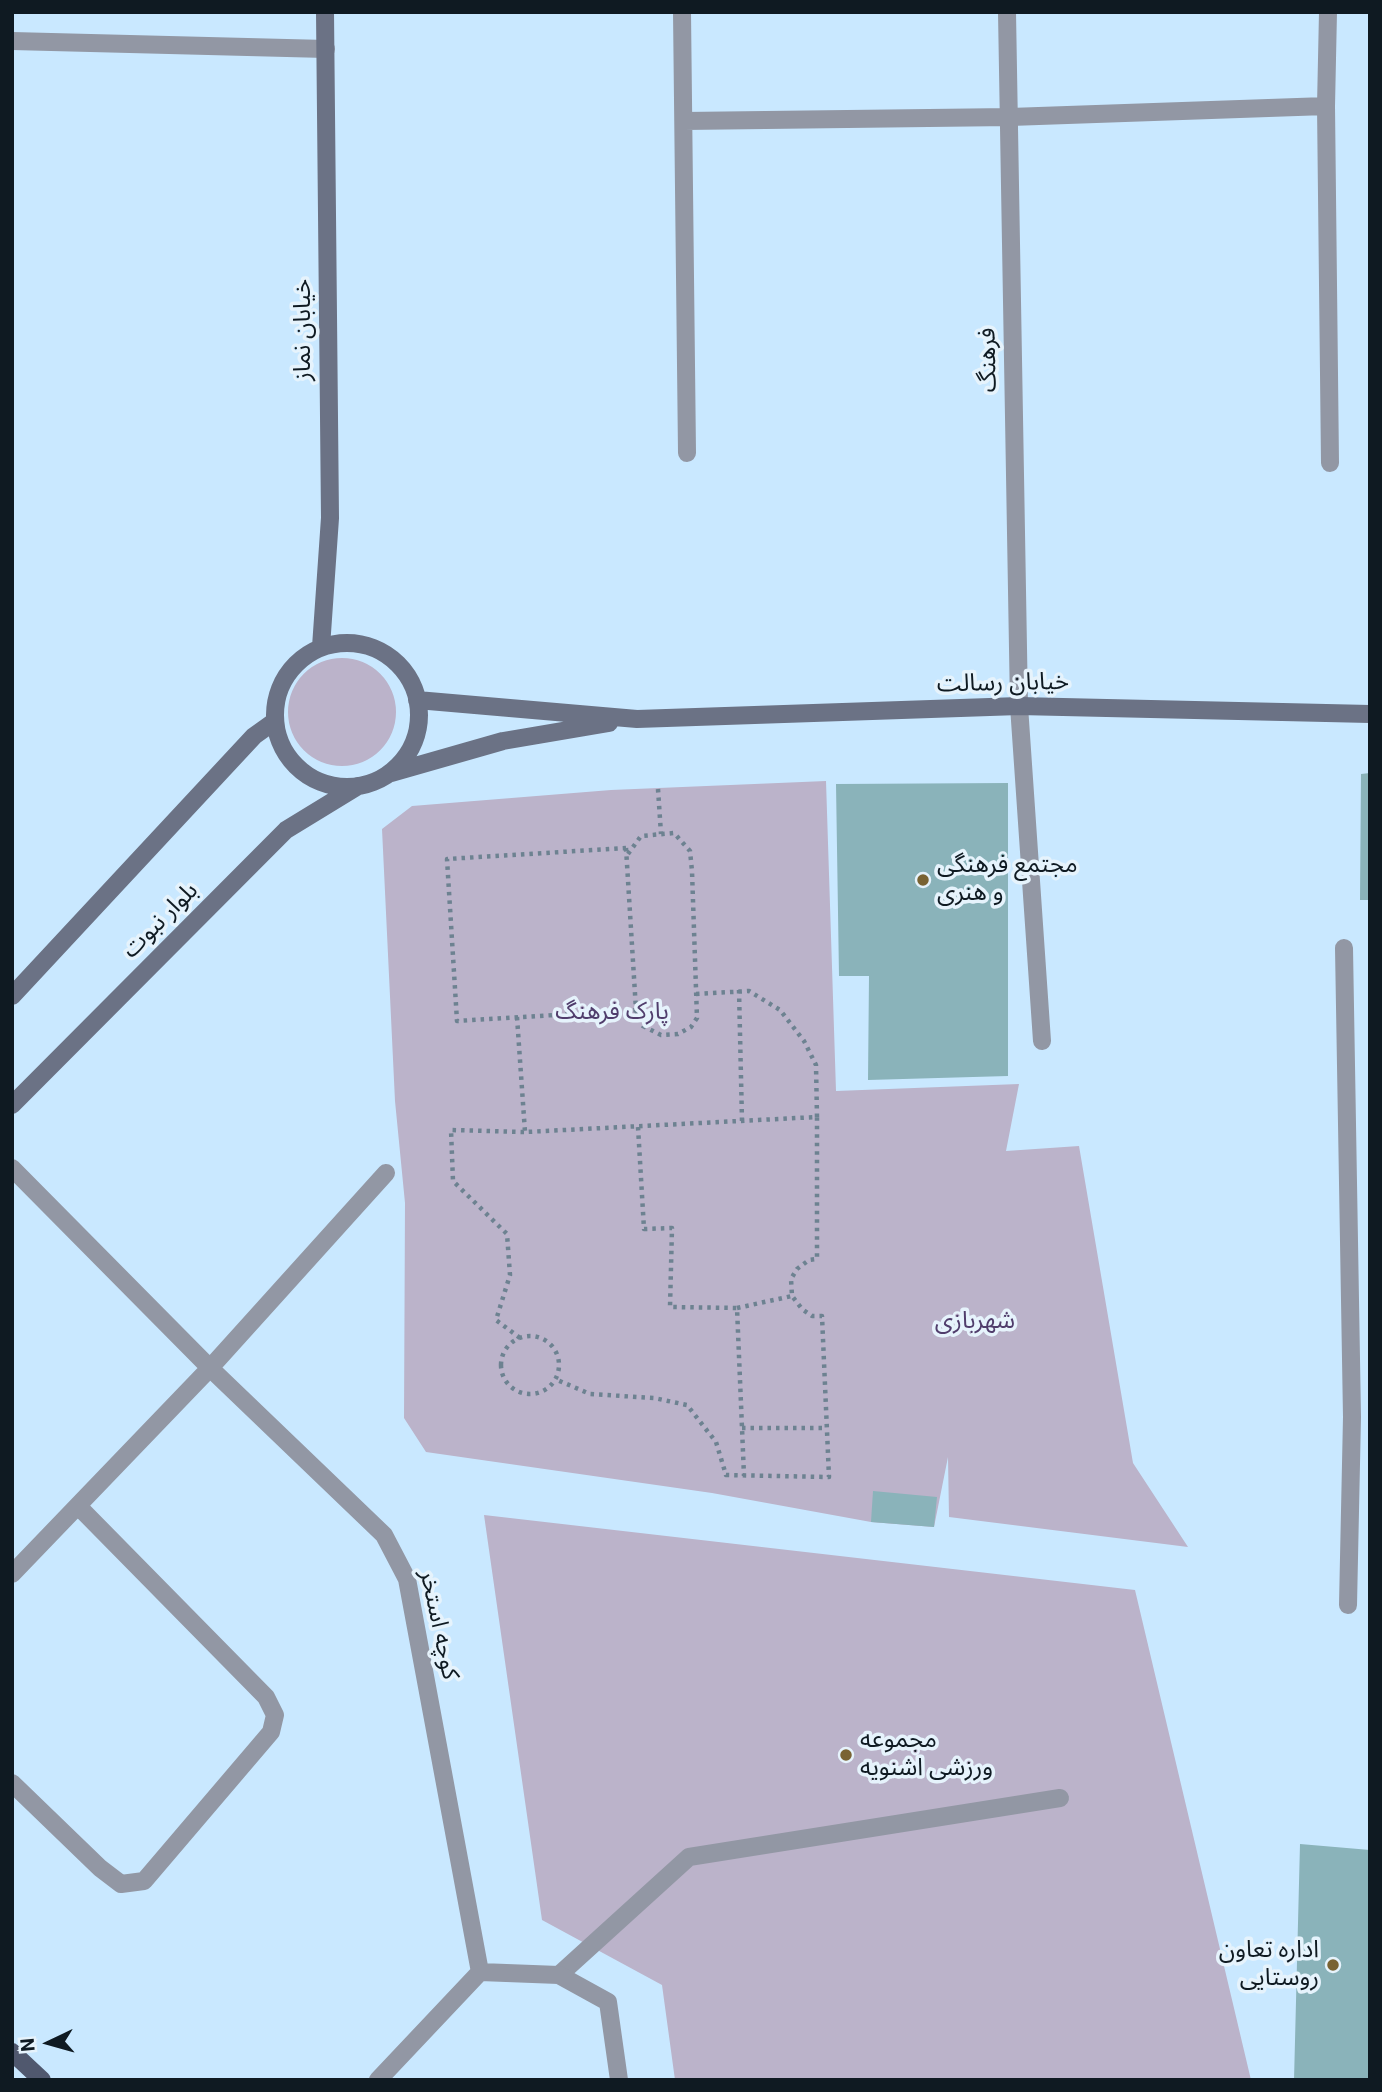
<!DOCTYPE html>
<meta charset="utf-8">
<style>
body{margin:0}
#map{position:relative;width:1382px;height:2092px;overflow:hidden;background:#c9e8ff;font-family:Roboto,sans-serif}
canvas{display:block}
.frame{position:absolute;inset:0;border:14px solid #0f1a22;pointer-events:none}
.north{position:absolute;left:14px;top:2008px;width:70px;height:70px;-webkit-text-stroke:5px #e6f3fc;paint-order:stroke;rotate:265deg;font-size:19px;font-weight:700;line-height:28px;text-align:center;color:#0f1a22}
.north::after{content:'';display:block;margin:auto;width:24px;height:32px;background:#0f1a22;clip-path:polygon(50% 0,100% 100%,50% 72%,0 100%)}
</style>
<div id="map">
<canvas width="1382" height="2092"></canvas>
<div class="frame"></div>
<div class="north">N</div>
</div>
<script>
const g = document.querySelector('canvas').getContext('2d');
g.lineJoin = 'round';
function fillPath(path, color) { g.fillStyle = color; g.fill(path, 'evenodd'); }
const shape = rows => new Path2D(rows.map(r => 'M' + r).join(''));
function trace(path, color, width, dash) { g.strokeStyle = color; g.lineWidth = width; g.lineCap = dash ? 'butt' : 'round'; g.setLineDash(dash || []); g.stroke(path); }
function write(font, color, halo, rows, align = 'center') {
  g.font = font + ' Roboto,"Noto Sans Arabic",sans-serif'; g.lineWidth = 7; g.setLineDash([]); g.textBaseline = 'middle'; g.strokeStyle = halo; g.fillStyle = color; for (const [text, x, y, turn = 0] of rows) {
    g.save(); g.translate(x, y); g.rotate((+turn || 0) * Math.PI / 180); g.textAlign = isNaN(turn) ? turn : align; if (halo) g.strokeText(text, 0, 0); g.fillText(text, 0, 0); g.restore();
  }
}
fillPath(shape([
 '288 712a54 54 0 1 1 108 0a54 54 0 1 1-108 0Z',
 [826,781,836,1091,1019,1084,1006,1151,1079,1146,1133,1463,1188,1547,949,1517,948,1457,934,1527,871,1522,712,1493,426,1452,404,1418,405,1203,395,1101,382,829,412,806,611,790],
 [484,1515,1135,1590,1251,2080,675,2080,662,1985,542,1920]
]), '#bbb3ca');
fillPath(shape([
 [1370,773,1370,900,1360,900,1361,774],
 [1008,783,1008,1076,868,1080,869,976,839,976,836,784],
 [873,1491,937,1497,934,1527,871,1522],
 [1300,1844,1370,1850,1370,2080,1294,2080]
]), '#8ab3ba');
trace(shape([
 [658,789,661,834],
 [626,848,636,1010,457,1021,447,859,626,848],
 [628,854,641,836,674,833,690,851,692,871,697,1018,691,1027,678,1034,661,1035,643,1026,636,1010],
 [739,990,742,1121],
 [696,994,749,991,780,1010,804,1041,816,1065,817,1117],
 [517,1017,525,1132,817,1117,817,1259,809,1260,797,1269,791,1279,792,1296,802,1309,812,1316,822,1316,829,1477,726,1475,716,1442,687,1405,654,1398,590,1394,555,1379],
 [638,1127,644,1229,672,1228,670,1307,737,1308,744,1476],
 [737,1308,792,1296],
 '501 1365a29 29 0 1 1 58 0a29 29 0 1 1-58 0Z',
 [520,1338,496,1320,510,1275,507,1234,453,1181,451,1130,525,1132],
 [742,1428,827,1428]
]), '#6d8291', 4.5, [3.5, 5]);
trace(shape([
 [559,1975,689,1857,1060,1798]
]), '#9297a4', 18);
trace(shape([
 [682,12,687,453],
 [1007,12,1019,706,1042,1041],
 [1328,12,1326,106,1330,463],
 [12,41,326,49],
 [684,121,1010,117,1326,106],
 [1344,948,1352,1417,1348,1605],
 [12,1168,210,1368,384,1535,407,1579,480,1972,378,2080],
 [12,1574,210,1368,386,1173],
 [12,1783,100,1868,121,1884,144,1881,271,1732,275,1715,266,1697,78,1506],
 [480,1972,559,1975,608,2002,619,2080]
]), '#9297a4', 18);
trace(shape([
 '275 715a72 72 0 1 1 144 0a72 72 0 1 1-144 0Z',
 [321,647,330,518,325,12],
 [417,700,637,719,1019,706,1370,714],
 [391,773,503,741,609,723],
 [12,996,254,736,275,721],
 [12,1105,286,830,358,786]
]), '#6b7285', 18);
trace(shape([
 [12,2052,42,2080]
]), '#50586e', 18);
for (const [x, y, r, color] of [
 [923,880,7,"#796333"],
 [846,1755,7,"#796333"],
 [1333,1965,7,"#796333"]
]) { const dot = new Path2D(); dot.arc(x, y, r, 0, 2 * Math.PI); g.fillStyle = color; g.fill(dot); trace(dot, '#e6f3fc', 2.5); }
write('24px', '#0f1a22', '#e6f3fc', [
 ["خیابان نماز",304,330,-90],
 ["فرهنگ",989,360,-91],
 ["خیابان رسالت",1003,684,-1],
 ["بلوار نبوت",161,921,-45],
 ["کوچه استخر",438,1625,78]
]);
write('24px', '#0f1a22', '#e6f3fc', [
 ["مجتمع فرهنگی",937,866],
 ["و هنری",937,894],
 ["مجموعه",860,1741],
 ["ورزشی اشنویه",860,1769],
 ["اداره تعاون",1319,1951,"right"],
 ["روستایی",1319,1979,"right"]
], 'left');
write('24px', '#503d6c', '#e6f3fc', [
 ["پارک فرهنگ",612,1013],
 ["شهربازی",975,1322]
]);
</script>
